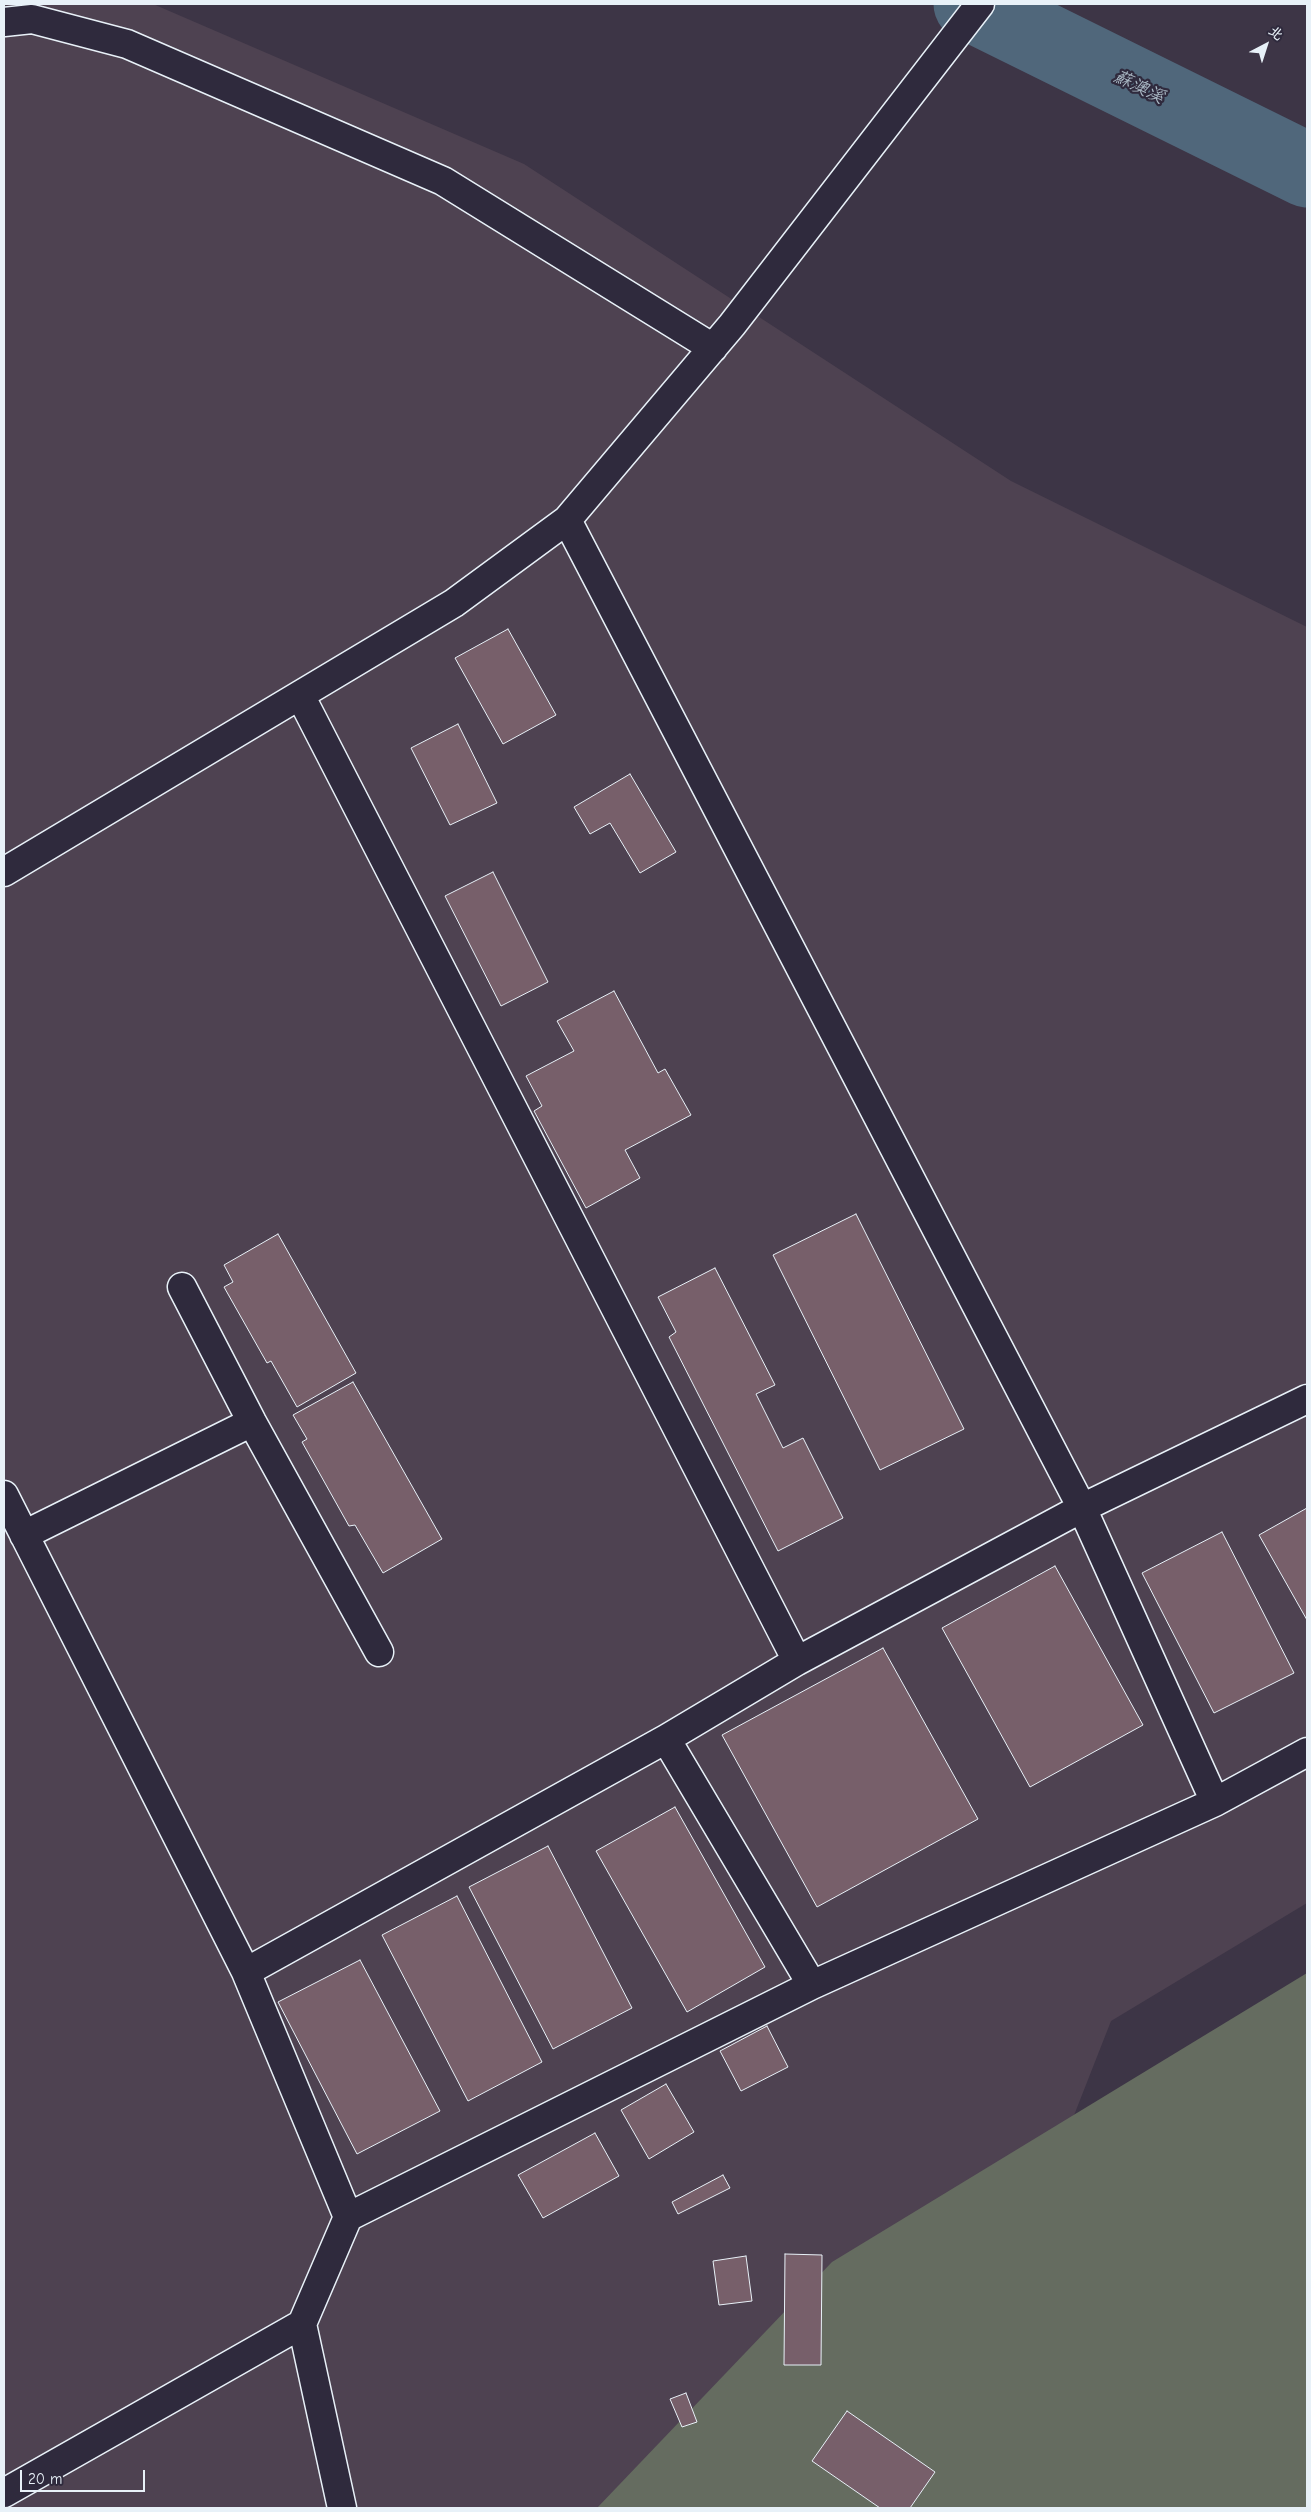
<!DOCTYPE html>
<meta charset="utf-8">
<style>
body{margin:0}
#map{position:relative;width:1311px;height:2512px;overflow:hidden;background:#3d3546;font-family:"Comic Neue","LXGW WenKai TC",sans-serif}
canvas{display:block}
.frame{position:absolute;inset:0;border:5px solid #e8f1f8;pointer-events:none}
.north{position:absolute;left:1241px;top:20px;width:50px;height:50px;-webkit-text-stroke:4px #2f2a3d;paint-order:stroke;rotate:40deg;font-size:14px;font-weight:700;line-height:20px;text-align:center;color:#e8f1f8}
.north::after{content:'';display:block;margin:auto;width:18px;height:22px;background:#e8f1f8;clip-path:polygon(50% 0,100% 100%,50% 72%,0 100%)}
.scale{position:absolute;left:20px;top:2470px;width:125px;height:22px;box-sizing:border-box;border:2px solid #e8f1f8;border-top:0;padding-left:6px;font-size:15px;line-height:18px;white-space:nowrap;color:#e8f1f8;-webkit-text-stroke:4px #2f2a3d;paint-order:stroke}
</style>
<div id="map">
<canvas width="1311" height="2512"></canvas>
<div class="frame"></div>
<div class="north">北</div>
<div class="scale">20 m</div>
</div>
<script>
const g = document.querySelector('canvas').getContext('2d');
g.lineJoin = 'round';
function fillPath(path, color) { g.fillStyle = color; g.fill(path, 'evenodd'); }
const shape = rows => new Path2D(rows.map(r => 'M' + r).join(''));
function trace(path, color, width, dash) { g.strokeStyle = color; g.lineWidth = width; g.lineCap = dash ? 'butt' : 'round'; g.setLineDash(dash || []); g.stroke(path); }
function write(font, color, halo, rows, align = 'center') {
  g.font = font + ' "Comic Neue","LXGW WenKai TC",sans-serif'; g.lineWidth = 4.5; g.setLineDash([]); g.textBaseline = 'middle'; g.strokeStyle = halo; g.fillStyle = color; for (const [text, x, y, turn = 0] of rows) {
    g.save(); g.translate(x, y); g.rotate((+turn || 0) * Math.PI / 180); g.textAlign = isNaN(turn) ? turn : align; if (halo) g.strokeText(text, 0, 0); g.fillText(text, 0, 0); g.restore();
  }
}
fillPath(shape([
 [4,4,153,4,524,164,1011,481,1307,627,1307,1903,1111,2021,920,2508,4,2508]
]), '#4e4251');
fillPath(shape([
 [1307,1973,1307,2508,597,2508,832,2262]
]), '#656c60');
trace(shape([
 [971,4,1307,170]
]), '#50677b', 75);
const building = shape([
 [508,629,556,715,503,744,455,658,508,629],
 [458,724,497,803,450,825,411,748,458,724],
 [630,774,676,852,640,873,610,823,590,834,574,807,630,774],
 [493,872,548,982,501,1006,445,896,493,872],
 [614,991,658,1073,665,1069,691,1115,625,1150,640,1178,586,1208,534,1111,542,1106,526,1076,574,1051,557,1021,614,991],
 [856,1214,964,1429,880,1470,773,1255,856,1214],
 [278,1234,356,1373,297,1407,271,1361,267,1363,224,1287,233,1282,224,1265,278,1234],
 [715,1268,775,1385,756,1394,783,1448,803,1438,843,1518,778,1551,669,1337,676,1332,658,1297,715,1268],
 [353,1382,442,1539,383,1573,355,1525,349,1526,302,1442,307,1439,293,1415,353,1382],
 [1307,1508,1307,1620,1259,1535,1307,1508],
 [1222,1532,1294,1673,1214,1713,1142,1573,1222,1532],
 [1055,1566,1143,1725,1030,1787,942,1628,1055,1566],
 [883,1648,978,1819,817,1907,722,1735,883,1648],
 [675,1807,765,1967,687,2012,596,1851,675,1807],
 [548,1846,632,2008,553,2049,469,1887,548,1846],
 [457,1896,542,2062,468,2101,382,1935,457,1896],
 [360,1960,440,2111,357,2154,278,2002,360,1960],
 [767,2026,788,2067,741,2091,720,2051,767,2026],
 [666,2084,694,2132,649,2159,621,2110,666,2084],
 [595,2133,619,2176,543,2218,518,2175,595,2133],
 [723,2175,730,2188,678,2214,672,2202,723,2175],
 [785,2254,822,2255,821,2365,784,2365,785,2254],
 [746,2256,752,2301,719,2305,713,2261,746,2256],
 [686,2393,697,2422,682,2427,670,2399,686,2393],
 [847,2411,935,2472,910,2508,880,2508,812,2461,847,2411]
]);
fillPath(building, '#775f6a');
trace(building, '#e8f1f8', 1);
const minor = shape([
 [4,22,32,19,127,44,443,181,713,348],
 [567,520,1082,1508,1215,1802],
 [300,695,797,1661,666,1739,812,1985],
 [4,872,454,603,567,520,732,325,980,4],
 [182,1287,252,1422,379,1652],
 [4,1495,246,1972,348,2217,812,1985,1215,1802,1307,1752],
 [24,1535,252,1422],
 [797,1661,1082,1508,1307,1399],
 [246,1972,666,1739],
 [302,2324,342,2508],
 [4,2493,302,2324,348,2217]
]);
trace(minor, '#e8f1f8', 31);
trace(minor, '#2f2a3d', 28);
write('italic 18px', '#abbac6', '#2f2a3d', [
 ["蘇澳溪",1139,87,26]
]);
</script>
